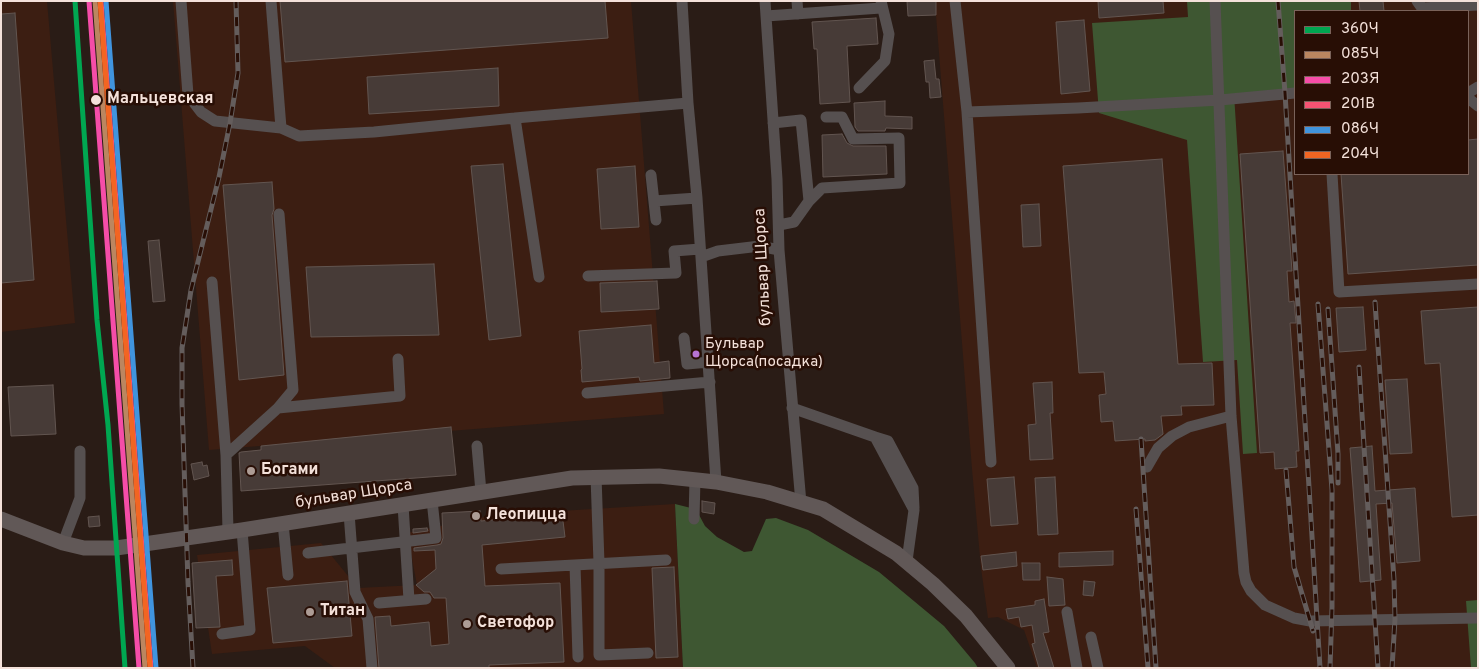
<!DOCTYPE html>
<meta charset="utf-8">
<style>
body{margin:0}
#map{position:relative;width:1479px;height:669px;overflow:hidden;background:#2a1c16;font-family:Overpass,sans-serif}
canvas{display:block}
.frame{position:absolute;inset:0;border:2px solid #f4e1da;pointer-events:none}
.legend{position:absolute;left:1294px;top:10px;width:175px;height:165px;box-sizing:border-box;background:#280e05;border:1px solid #7a625a;margin:0;padding:6px 9px;list-style:none;font-size:15px;color:#f4e1da}
.legend li{display:flex;align-items:center;gap:10px;height:25px}
.legend b{width:25px;border:1px solid #7a625a}
</style>
<div id="map">
<canvas width="1479" height="669"></canvas>
<div class="frame"></div>
<ul class="legend">
<li><b style="height:6px;background:#00a651"></b>360Ч</li>
<li><b style="height:6px;background:#bb8660"></b>085Ч</li>
<li><b style="height:6px;background:#f54da8"></b>203Я</li>
<li><b style="height:6px;background:#f65372"></b>201В</li>
<li><b style="height:6px;background:#4094de"></b>086Ч</li>
<li><b style="height:6px;background:#f26522"></b>204Ч</li>
</ul>
</div>
<script>
const g = document.querySelector('canvas').getContext('2d');
g.lineJoin = 'round';
function fillPath(path, color) { g.fillStyle = color; g.fill(path, 'evenodd'); }
const shape = rows => new Path2D(rows.map(r => 'M' + r).join(''));
function trace(path, color, width, dash) { g.strokeStyle = color; g.lineWidth = width; g.lineCap = dash ? 'butt' : 'round'; g.setLineDash(dash || []); g.stroke(path); }
function write(font, color, halo, rows, align = 'center') {
  g.font = font + ' Overpass,sans-serif'; g.lineWidth = 5; g.setLineDash([]); g.textBaseline = 'middle'; g.strokeStyle = halo; g.fillStyle = color; for (const [text, x, y, turn = 0] of rows) {
    g.save(); g.translate(x, y); g.rotate((+turn || 0) * Math.PI / 180); g.textAlign = isNaN(turn) ? turn : align; if (halo) g.strokeText(text, 0, 0); g.fillText(text, 0, 0); g.restore();
  }
}
fillPath(shape([
 [1,1,47,1,75,323,1,332],
 [173,1,631,1,664,414,209,450],
 [907,1,1478,1,1478,668,1037,668,1024,630,998,617,988,618,981,568,972,469,936,15,908,16],
 [1295,11,1468,11,1468,174,1295,174],
 [675,504,683,668,335,668,305,646,212,654,197,555,321,543,358,588,417,585,407,533,494,515]
]), '#3c1e12');
fillPath(shape([
 [1187,1,1351,1,1351,11,1295,11,1295,89,1234,94,1257,453,1243,454,1237,360,1203,362,1187,140,1099,113,1092,23,1188,17],
 [675,504,691,508,698,513,705,526,717,537,744,552,752,551,766,519,776,518,808,530,879,572,944,626,975,663,978,668,683,668],
 [1478,600,1478,668,1471,668,1466,601]
]), '#3e5732');
const building = shape([
 [280,1,605,1,608,38,285,62,280,1],
 [907,1,936,1,936,15,908,16,907,1],
 [1098,1,1163,1,1164,13,1099,18,1098,1],
 [1359,1,1383,1,1384,11,1360,11,1359,1],
 [15,13,34,280,1,283,1,14,15,13],
 [876,18,878,44,847,46,850,102,820,104,817,49,814,49,812,22,876,18],
 [1084,20,1090,91,1061,94,1056,22,1084,20],
 [934,60,936,79,939,79,941,97,930,98,929,82,926,82,924,61,934,60],
 [498,68,499,106,369,114,367,77,498,68],
 [885,101,885,116,912,117,912,129,886,128,885,131,858,131,855,127,854,103,885,101],
 [842,134,847,143,853,146,886,146,887,174,823,177,822,135,842,134],
 [1478,139,1478,265,1348,274,1341,174,1468,174,1468,140,1478,139],
 [1283,151,1292,271,1287,271,1289,302,1294,301,1296,323,1290,323,1299,451,1296,451,1297,467,1275,469,1274,452,1260,453,1240,154,1283,151],
 [1162,159,1178,364,1212,363,1214,405,1181,406,1182,415,1161,416,1163,434,1155,440,1145,441,1145,439,1115,441,1113,421,1101,422,1099,395,1106,394,1104,372,1079,373,1063,166,1162,159],
 [503,164,521,336,489,340,471,166,503,164],
 [635,166,639,227,601,229,597,169,635,166],
 [272,182,274,209,272,215,284,375,239,380,223,185,272,182],
 [1039,204,1041,246,1023,247,1021,205,1039,204],
 [159,240,165,301,153,302,148,241,159,240],
 [434,264,439,335,311,337,306,267,434,264],
 [657,281,659,309,601,312,600,283,657,281],
 [1363,307,1366,350,1339,352,1336,308,1363,307],
 [1478,307,1478,515,1452,517,1440,363,1425,364,1421,311,1478,307],
 [651,325,654,363,669,361,670,378,640,381,639,377,582,382,581,370,582,369,579,331,651,325],
 [1407,379,1412,453,1390,454,1385,380,1407,379],
 [1052,382,1053,413,1050,413,1053,459,1030,460,1028,425,1036,424,1033,383,1052,382],
 [53,385,56,434,11,436,8,387,53,385],
 [451,427,456,475,241,491,239,453,241,452,261,450,261,446,451,427],
 [1372,446,1375,491,1415,488,1420,561,1397,563,1392,503,1376,504,1381,580,1360,582,1350,448,1372,446],
 [202,462,203,466,207,465,209,476,194,480,191,464,202,462],
 [1014,477,1018,524,991,526,987,479,1014,477],
 [1055,477,1058,534,1038,535,1035,478,1055,477],
 [702,501,715,503,714,514,702,512,702,501],
 [480,511,481,521,562,513,565,537,482,545,485,586,560,583,564,662,489,665,489,668,379,668,375,617,390,616,391,626,429,622,431,646,449,644,446,598,434,598,430,592,424,592,416,585,436,569,435,550,414,551,414,548,437,545,441,544,443,538,442,513,480,511],
 [99,516,100,526,89,527,88,517,99,516],
 [427,528,428,531,413,533,413,529,427,528],
 [1113,551,1113,565,1059,567,1059,553,1113,551],
 [1016,552,1017,566,983,570,981,556,1016,552],
 [232,560,233,575,216,576,220,627,196,628,192,563,232,560],
 [1022,563,1040,563,1040,580,1023,580,1022,563],
 [674,567,678,657,656,658,652,568,674,567],
 [1047,577,1063,579,1065,605,1049,606,1047,577],
 [347,581,352,636,273,643,267,588,347,581],
 [1084,581,1095,582,1093,596,1083,595,1084,581],
 [1044,599,1049,632,1043,633,1054,668,1039,668,1032,644,1035,643,1032,625,1021,627,1019,617,1008,619,1006,609,1035,605,1035,601,1044,599]
]);
fillPath(building, '#473b37');
trace(building, '#625550', 1);
trace(shape([
 [181,1,188,95,201,112,215,121,281,128],
 [271,1,281,128,299,136,374,132,515,118,688,103],
 [682,1,688,103,697,198,716,482],
 [765,1,777,179,779,250,801,503],
 [797,1,798,14],
 [955,1,967,112,991,462],
 [1215,1,1231,416,1244,573,1246,582,1251,591,1265,605,1294,618,1310,621,1478,618],
 [1417,1,1422,8,1478,5],
 [766,16,881,8],
 [859,88,885,61,889,34,881,1],
 [1468,93,1478,87],
 [1468,98,1478,106],
 [967,112,1078,108,1220,100,1295,93],
 [515,118,539,277],
 [773,123,801,120,809,201],
 [1332,174,1339,292,1478,284],
 [651,175,656,220],
 [654,201,697,198],
 [779,225,794,222,809,201,822,188,900,183,899,138,853,139,842,117,826,117],
 [701,257,718,251,760,246,779,250],
 [588,276,676,273,674,251,700,249],
 [212,282,226,455,228,531],
 [684,338,687,364,709,362],
 [587,393,710,382],
 [278,408,400,396,398,359],
 [792,408,875,437,914,510,907,561],
 [875,437,888,441,913,488,914,508],
 [477,446,481,492],
 [226,455,278,408,293,390,279,214],
 [1147,467,1158,448,1172,436,1189,427,1231,416],
 [596,476,599,563,599,655,648,653],
 [403,505,409,600],
 [349,513,355,592,368,619,372,668],
 [694,519,695,479],
 [283,523,288,575],
 [63,543,80,498,80,451],
 [308,553,436,538,432,500],
 [575,565,578,657],
 [501,569,666,560],
 [379,603,426,599],
 [1067,612,1077,668],
 [222,634,250,630,242,530],
 [1091,637,1098,668]
]), '#565050', 11);
trace(shape([
 [1,519,63,543,84,548,116,548,242,530,572,478,659,476,716,482,767,492,823,509,896,553,933,584,966,616,1008,668]
]), '#615857', 15);
const rail = shape([
 [1278,1,1285,93,1320,668],
 [1375,302,1394,580,1395,619,1392,668],
 [1318,304,1332,490,1332,607,1330,668],
 [1328,309,1338,454,1338,483],
 [1359,367,1378,668],
 [1141,439,1156,668],
 [1286,470,1294,567,1313,631],
 [1136,509,1148,668],
 [193,668,188,582,182,404,182,348,191,290,219,177,230,123,238,73,236,1]
]);
trace(rail, '#645d5c', 5);
trace(rail, '#280e05', 3, [9]);
trace(shape([
 [75,1,97,320,108,425,125,668]
]), '#00a651', 5);
trace(shape([
 [95,1,145,668]
]), '#bb8660', 5);
trace(shape([
 [89,1,139,668]
]), '#f54da8', 5);
trace(shape([
 [101,1,151,668]
]), '#f65372', 5);
trace(shape([
 [106,1,156,668]
]), '#4094de', 5);
trace(shape([
 [100,1,150,668]
]), '#f26522', 5);
for (const [x, y, r, color] of [
 [96,100,6,"#f4e1da"],
 [696,354,4.5,"#b673d3"],
 [251,471,5,"#ad9c95"],
 [476,516,5,"#ad9c95"],
 [310,612,5,"#ad9c95"],
 [467,624,5,"#ad9c95"]
]) { const dot = new Path2D(); dot.arc(x, y, r, 0, 2 * Math.PI); g.fillStyle = color; g.fill(dot); trace(dot, '#280e05', 2); }
write('15px', '#f4e1da', '#280e05', [
 ["Бульвар",705,345],
 ["Щорса(посадка)",705,363]
], 'left');
write('bold 16px', '#f4e1da', '#280e05', [
 ["Мальцевская",107,100]
], 'left');
write('16px', '#f4e1da', '#280e05', [
 ["бульвар Щорса",764,267,-93],
 ["бульвар Щорса",354,495,-9]
]);
write('bold 16px', '#f4e1da', '#280e05', [
 ["Богами",261,471],
 ["Леопицца",486,516],
 ["Титан",320,612],
 ["Светофор",477,624]
], 'left');
</script>
